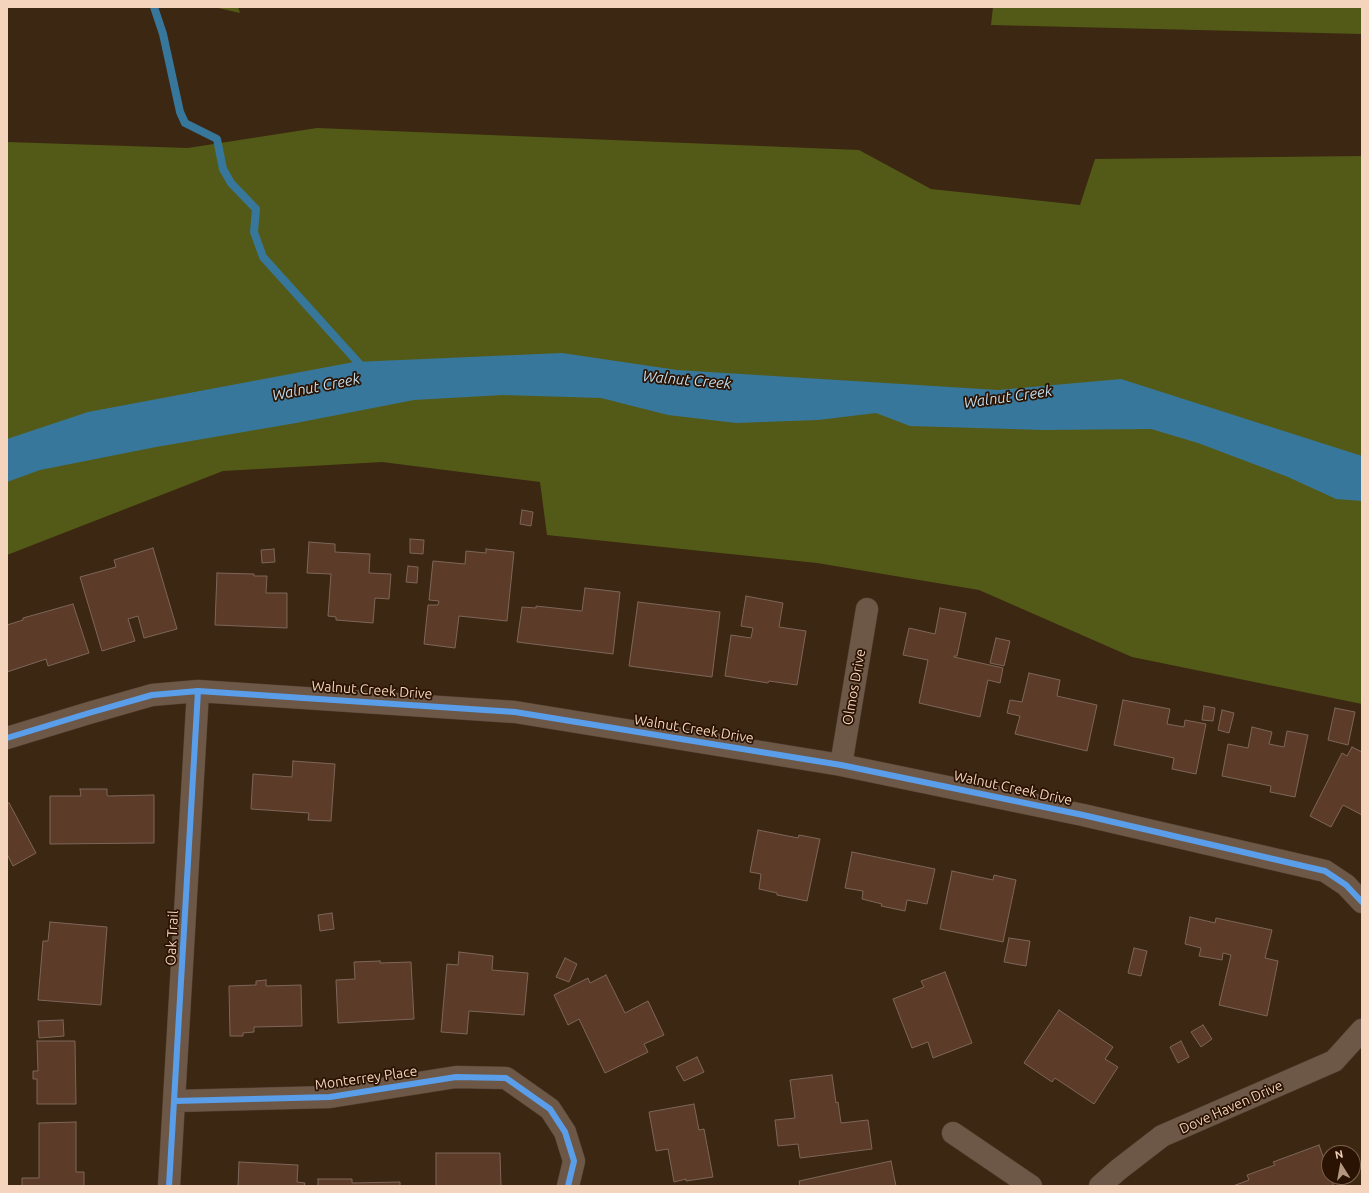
<!DOCTYPE html>
<style>
body{margin:0}
#map{position:relative;width:1369px;height:1193px;overflow:hidden;background:#3c2712;font-family:Ubuntu,sans-serif}
canvas{display:block}
.frame{position:absolute;inset:0;border:8px solid #f4d4bd;pointer-events:none}
.north{position:absolute;left:1321px;top:1145px;width:40px;height:40px;box-sizing:border-box;background:#2a1302;border:1px solid #7b604d;border-radius:50%;rotate:349deg;font-size:11px;font-weight:700;line-height:16px;text-align:center;color:#f4d4bd}
.north::after{content:'';display:block;margin:auto;width:14px;height:18px;background:#b49781;clip-path:polygon(50% 0,100% 100%,50% 72%,0 100%)}
</style>
<div id="map">
<canvas width="1369" height="1193"></canvas>
<div class="frame"></div>
<div class="north">N</div>
</div>
<script>
const g = document.querySelector('canvas').getContext('2d');
g.lineJoin = 'round';
function fillPath(path, color) { g.fillStyle = color; g.fill(path, 'evenodd'); }
const shape = rows => new Path2D(rows.map(r => 'M' + r).join(''));
function trace(path, color, width, dash) { g.strokeStyle = color; g.lineWidth = width; g.lineCap = dash ? 'butt' : 'round'; g.setLineDash(dash || []); g.stroke(path); }
function write(font, color, halo, rows, align = 'center') {
  g.font = font + ' Ubuntu,sans-serif'; g.lineWidth = 3.5; g.setLineDash([]); g.textBaseline = 'middle'; g.strokeStyle = halo; g.fillStyle = color; for (const [text, x, y, turn = 0] of rows) {
    g.save(); g.translate(x, y); g.rotate((+turn || 0) * Math.PI / 180); g.textAlign = isNaN(turn) ? turn : align; if (halo) g.strokeText(text, 0, 0); g.fillText(text, 0, 0); g.restore();
  }
}
fillPath(shape([
 [214,7,238,7,240,13],
 [993,7,1362,7,1362,34,991,25],
 [317,128,859,150,931,189,1080,205,1095,159,1362,156,1362,704,1132,657,979,590,817,563,547,535,540,482,382,462,223,471,7,555,7,142,188,148]
]), '#535a17');
fillPath(shape([
 [562,353,677,370,998,390,1121,379,1362,456,1362,501,1336,499,1288,477,1198,443,1151,429,1044,430,910,426,876,413,818,420,736,423,668,415,601,398,503,395,414,400,296,423,156,447,40,470,7,482,7,439,88,412,354,362]
]), '#38779c');
trace(shape([
 [154,7,163,34,180,112,185,123,217,139,223,169,231,183,256,209,254,232,263,257,364,369]
]), '#38779c', 8);
const building = shape([
 [522,510,533,512,531,526,520,524,522,510],
 [410,539,424,540,423,554,410,553,410,539],
 [309,542,335,544,335,552,370,554,369,573,391,574,389,599,375,598,373,623,336,620,336,617,328,616,331,574,307,573,309,542],
 [153,548,177,629,144,638,138,616,128,619,135,641,102,651,80,577,116,567,114,560,153,548],
 [274,549,275,562,262,563,261,550,274,549],
 [486,549,514,552,507,621,459,616,455,648,424,644,428,605,438,605,439,601,429,600,433,561,465,564,466,551,486,553,486,549],
 [408,566,418,567,417,583,406,582,408,566],
 [217,573,254,574,254,576,267,576,266,593,287,593,287,628,215,625,217,573],
 [585,588,620,592,613,654,517,642,522,607,536,608,536,606,582,611,585,588],
 [746,596,783,603,779,627,806,631,797,685,769,681,768,683,725,676,731,635,751,638,753,628,741,626,746,596],
 [638,602,720,612,712,677,629,666,638,602],
 [73,604,89,653,48,666,46,659,7,672,7,625,23,620,23,618,73,604],
 [940,608,966,613,957,656,954,656,954,657,1003,668,1000,683,988,680,980,717,919,703,928,660,903,655,909,628,935,634,940,608],
 [996,638,1010,641,1004,666,990,663,996,638],
 [1029,673,1060,680,1057,696,1097,705,1087,751,1015,734,1020,716,1007,713,1010,700,1022,702,1029,673],
 [1123,700,1170,709,1167,724,1184,727,1185,720,1206,724,1196,774,1172,769,1174,758,1114,745,1123,700],
 [1204,706,1215,708,1213,721,1202,720,1204,706],
 [1335,708,1355,712,1348,745,1328,740,1335,708],
 [1222,710,1234,713,1229,733,1218,730,1222,710],
 [1252,727,1272,732,1269,744,1284,747,1287,731,1308,735,1295,797,1270,792,1271,786,1222,776,1228,744,1248,748,1252,727],
 [1352,747,1362,752,1362,815,1343,805,1331,827,1310,816,1342,753,1347,756,1352,747],
 [293,761,335,764,331,821,308,820,309,813,251,809,253,774,292,777,293,761],
 [80,789,107,789,107,795,108,796,154,795,154,843,50,844,50,796,81,796,80,789],
 [9,803,36,853,13,866,7,854,7,804,9,803],
 [758,830,798,838,799,835,820,839,807,901,777,895,777,893,759,889,761,874,750,872,758,830],
 [852,852,935,869,927,904,907,900,905,911,881,906,882,904,862,899,863,891,845,888,852,852],
 [952,871,993,880,994,875,1016,880,1003,942,940,929,952,871],
 [332,913,334,929,320,931,318,915,332,913],
 [1190,917,1215,923,1216,918,1272,930,1265,958,1278,961,1267,1016,1219,1005,1231,955,1223,953,1222,960,1199,956,1201,948,1185,944,1190,917],
 [50,922,107,927,101,1005,38,1000,43,941,48,941,50,922],
 [1009,938,1030,941,1026,966,1004,962,1009,938],
 [1134,948,1147,951,1141,976,1128,973,1134,948],
 [459,952,493,956,492,970,528,973,524,1015,469,1011,467,1034,441,1032,447,964,458,965,459,952],
 [565,958,577,964,569,982,556,977,565,958],
 [380,961,380,963,411,962,414,1019,338,1023,336,980,355,979,354,962,380,961],
 [945,972,972,1043,933,1058,928,1042,912,1048,893,999,924,987,921,981,945,972],
 [606,975,625,1013,648,1001,664,1035,644,1044,648,1052,605,1073,579,1019,568,1025,554,995,588,978,590,983,606,975],
 [266,980,266,986,301,985,302,1026,254,1027,254,1032,243,1033,243,1036,230,1036,229,986,256,985,256,981,266,980],
 [1059,1010,1113,1047,1105,1059,1118,1067,1094,1104,1055,1078,1052,1082,1024,1063,1059,1010],
 [63,1020,64,1036,39,1038,38,1021,63,1020],
 [1203,1025,1212,1039,1201,1047,1191,1032,1203,1025],
 [37,1041,75,1041,76,1104,37,1104,37,1079,33,1079,33,1071,38,1071,37,1041],
 [1181,1041,1189,1057,1178,1063,1170,1047,1181,1041],
 [697,1057,704,1072,684,1081,676,1067,697,1057],
 [832,1075,836,1103,838,1102,841,1123,868,1120,872,1149,800,1158,798,1144,778,1146,775,1120,795,1118,790,1080,832,1075],
 [694,1104,699,1130,704,1129,713,1177,686,1181,686,1179,674,1182,668,1149,656,1151,649,1112,694,1104],
 [76,1122,76,1172,84,1172,84,1186,22,1186,22,1178,39,1178,39,1123,76,1122],
 [1319,1145,1329,1173,1329,1177,1330,1177,1334,1186,1233,1186,1249,1180,1247,1175,1275,1165,1273,1162,1319,1145],
 [436,1153,500,1153,501,1186,436,1186,436,1153],
 [891,1161,896,1186,800,1186,799,1181,891,1161],
 [239,1162,298,1165,297,1182,305,1183,304,1186,238,1186,239,1162],
 [318,1179,352,1179,352,1183,400,1182,400,1186,318,1186,318,1179]
]);
fillPath(building, '#5c3c29');
trace(building, '#7d6659', 1);
const street = shape([
 [7,738,89,713,152,695,198,691,515,712,841,765,1083,815,1325,871,1346,885,1362,902],
 [841,765,867,609],
 [175,1101,330,1097,456,1077,506,1078,550,1109,565,1132,574,1161,568,1186],
 [953,1133,1031,1186],
 [169,1186,198,691],
 [1100,1186,1118,1170,1162,1136,1334,1061,1362,1030]
]);
trace(street, '#544233', 23);
trace(street, '#6d5848', 22);
trace(shape([
 [7,738,89,713,152,695,198,691,515,712,841,765,1083,815,1325,871,1346,885,1362,902],
 [175,1101,330,1097,456,1077,506,1078,550,1109,565,1132,574,1161,568,1186],
 [169,1186,198,691]
]), '#5a9eea', 6);
write('14px', '#f4d4bd', '#2a1302', [
 ["Olmos Drive",854,687,-80],
 ["Walnut Creek Drive",372,690,4],
 ["Walnut Creek Drive",694,729,9],
 ["Walnut Creek Drive",1013,788,12],
 ["Oak Trail",172,938,-87],
 ["Monterrey Place",366,1078,-8],
 ["Dove Haven Drive",1231,1107,-24]
]);
write('italic 15px', '#c0dbed', '#2a1302', [
 ["Walnut Creek",687,380,5],
 ["Walnut Creek",316,387,-11],
 ["Walnut Creek",1008,397,-8]
]);
</script>
